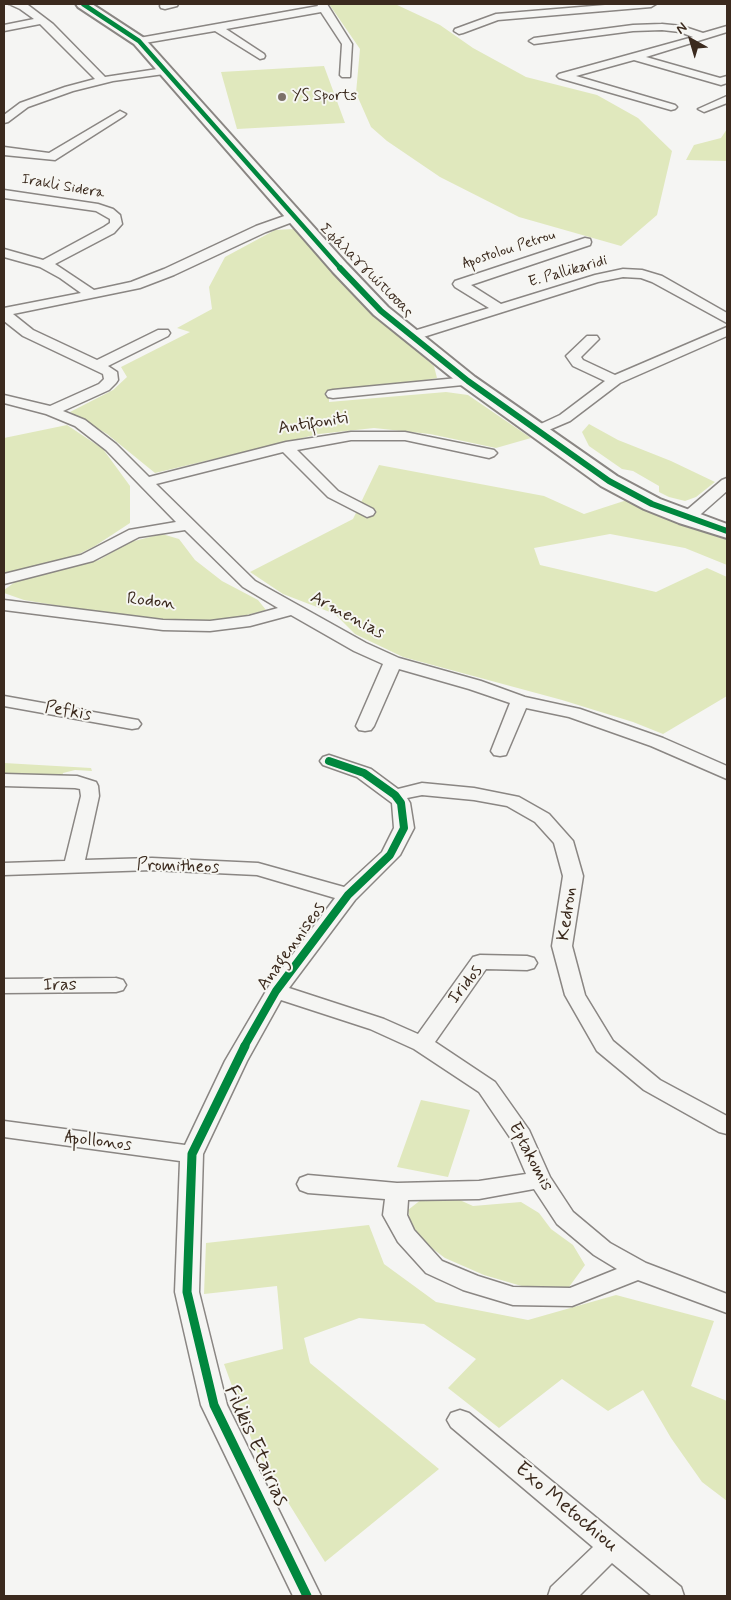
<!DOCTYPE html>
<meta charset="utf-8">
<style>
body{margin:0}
#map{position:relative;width:731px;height:1600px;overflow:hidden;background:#f5f5f3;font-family:Mynerve,sans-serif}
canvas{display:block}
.frame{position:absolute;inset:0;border:5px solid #3b2a1e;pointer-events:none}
.north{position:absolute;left:666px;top:15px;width:50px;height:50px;-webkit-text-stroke:4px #f6f6f2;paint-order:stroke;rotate:321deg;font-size:14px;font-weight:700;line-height:20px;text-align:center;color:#3b2a1e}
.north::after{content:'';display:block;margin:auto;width:18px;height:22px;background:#3b2a1e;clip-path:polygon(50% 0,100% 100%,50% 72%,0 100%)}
</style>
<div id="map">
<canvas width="731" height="1600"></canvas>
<div class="frame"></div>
<div class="north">N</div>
</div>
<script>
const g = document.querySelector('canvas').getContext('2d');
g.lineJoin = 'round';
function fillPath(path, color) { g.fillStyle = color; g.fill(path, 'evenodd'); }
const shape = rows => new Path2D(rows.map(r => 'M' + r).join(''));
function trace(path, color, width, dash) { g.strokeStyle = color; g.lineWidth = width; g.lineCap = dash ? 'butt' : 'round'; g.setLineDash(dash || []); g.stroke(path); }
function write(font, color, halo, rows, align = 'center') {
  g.font = font + ' Mynerve,sans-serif'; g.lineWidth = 4; g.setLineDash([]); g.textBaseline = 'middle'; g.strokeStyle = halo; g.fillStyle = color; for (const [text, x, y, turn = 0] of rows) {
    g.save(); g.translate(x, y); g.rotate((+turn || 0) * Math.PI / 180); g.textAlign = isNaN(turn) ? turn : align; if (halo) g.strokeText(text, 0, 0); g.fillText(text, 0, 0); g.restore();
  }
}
fillPath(shape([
 [329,4,395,4,440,25,473,48,526,77,597,95,638,118,672,151,657,215,621,246,519,217,440,177,387,141,371,127,356,93,360,49],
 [324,66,345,123,237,129,221,72],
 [727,129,727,161,686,160,694,145,721,138],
 [294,229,372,312,434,366,437,378,409,383,329,391,329,402,446,392,468,395,531,438,496,448,430,434,374,428,319,434,155,473,107,434,70,412,113,390,127,377,121,367,190,332,177,328,212,309,209,287,225,257,275,230],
 [589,424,618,440,671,461,715,482,696,497,685,501,669,497,659,492,659,486,633,471,622,469,589,446,582,432],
 [67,425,103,449,130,486,130,523,95,546,69,559,4,574,4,438],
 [379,465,544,496,584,514,627,500,661,517,727,540,727,565,685,548,610,534,534,548,540,565,656,592,707,568,727,577,727,696,663,734,633,722,562,700,403,657,355,634,335,614,283,594,250,572,353,519],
 [162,534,179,539,195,560,222,581,258,600,266,610,228,620,173,620,84,610,24,600,4,593,4,590,15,582,99,560,130,542],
 [4,763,91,768,92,771,75,770,63,773,62,777,4,775],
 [421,1100,470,1110,448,1177,397,1167],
 [453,1197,473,1206,521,1202,539,1213,551,1229,573,1245,585,1265,569,1287,525,1287,484,1275,445,1258,413,1234,408,1210,422,1199],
 [369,1225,384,1264,436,1302,528,1320,616,1295,714,1321,691,1386,727,1401,727,1501,702,1482,671,1438,643,1390,608,1411,562,1379,499,1428,448,1388,476,1359,424,1324,359,1318,304,1338,310,1363,439,1469,325,1562,255,1449,224,1364,283,1349,277,1286,204,1294,206,1243]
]), '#e0e8bd');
const street = shape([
 [9,4,28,5,53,24,105,77,164,68,170,71,164,74,113,81,73,91,28,107,8,122,4,123,4,115,20,103,65,87,95,79,40,24,4,31,4,25,34,19,20,9,9,4],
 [161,4,178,4,177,6,165,9,161,8,160,6,161,4],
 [317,4,327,4,352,44,350,77,342,77,340,75,342,44,321,12,226,29,264,54,265,56,264,58,260,59,215,31,139,44,134,41,139,38,318,6,317,4],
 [617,4,656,4,651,7,498,20,463,33,459,34,454,31,455,29,496,14,617,4],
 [662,24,682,26,703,33,727,26,727,32,646,57,720,78,727,76,727,83,721,85,634,60,576,76,675,105,677,107,675,109,671,110,559,78,557,76,559,74,693,37,680,32,662,30,633,31,534,44,529,41,534,38,633,25,662,24],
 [727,96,727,103,704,112,698,109,727,96],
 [120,111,126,114,124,116,55,160,4,155,4,147,49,153,120,111],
 [4,190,98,204,113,209,120,215,122,224,114,233,55,264,94,290,131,282,164,269,256,226,290,214,298,214,300,217,298,220,266,232,174,275,140,288,13,314,33,330,97,360,158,330,168,330,170,333,168,336,108,366,117,372,118,380,116,383,109,390,63,411,85,420,116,444,149,477,286,442,351,432,405,432,494,450,497,453,494,456,489,458,405,440,351,440,297,450,338,491,373,509,375,512,373,515,367,517,328,497,283,452,156,484,255,581,366,643,399,658,481,681,525,697,580,709,663,738,727,766,727,779,651,746,569,717,526,708,506,755,500,756,494,755,491,751,510,703,469,689,399,669,374,726,371,730,365,731,359,730,356,726,383,664,354,651,291,615,250,626,210,631,163,630,4,610,4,600,163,620,210,621,249,616,278,608,243,587,185,530,139,537,93,561,4,584,4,574,81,555,129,530,176,522,106,450,75,426,46,414,4,403,4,395,50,406,99,384,104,379,103,374,23,336,4,321,4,308,81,293,60,278,40,267,4,257,4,249,43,260,104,227,110,223,110,219,96,211,4,198,4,190],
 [585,238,590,239,591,242,590,245,471,285,501,304,595,275,623,269,642,270,662,276,727,313,727,323,652,282,641,278,623,277,598,282,417,339,407,339,405,336,407,333,489,308,455,287,453,284,455,281,585,238],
 [727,327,727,336,620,383,570,421,537,435,532,434,530,431,532,428,560,415,605,381,573,366,566,356,587,336,597,336,599,339,581,357,583,360,615,375,727,327],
 [468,377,473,378,475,381,473,384,333,398,328,397,326,394,328,391,333,390,468,377],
 [727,478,727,491,693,521,681,521,679,518,681,515,722,480,727,478],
 [4,696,132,719,138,720,141,724,138,728,132,729,4,706,4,696],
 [329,755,371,769,398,789,422,783,474,788,519,797,549,814,573,841,583,876,572,946,585,995,613,1041,660,1080,727,1116,727,1134,719,1132,644,1090,597,1051,565,995,552,946,563,876,554,843,535,822,507,806,474,800,422,795,407,798,410,803,414,828,400,855,355,900,289,988,384,1019,418,1034,473,957,480,955,527,956,534,958,537,963,534,968,527,970,486,969,435,1042,495,1082,529,1130,550,1177,573,1212,610,1243,646,1263,727,1294,727,1313,638,1280,572,1306,513,1305,463,1290,426,1273,398,1242,383,1215,385,1199,308,1193,300,1190,297,1184,300,1178,308,1175,397,1183,479,1181,526,1174,511,1139,479,1092,414,1049,370,1029,281,1000,247,1061,203,1154,199,1292,227,1405,321,1596,293,1596,201,1405,175,1292,180,1161,4,1137,4,1121,185,1145,225,1061,269,986,335,898,257,875,152,870,4,875,4,863,65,861,81,796,80,789,75,788,4,786,4,774,77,776,96,782,98,786,99,796,85,860,152,858,258,863,344,887,382,852,394,828,392,803,357,777,323,765,320,761,323,757,329,755],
 [534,1189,557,1224,594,1255,617,1269,570,1288,513,1287,478,1276,442,1261,414,1230,407,1215,408,1200,479,1199,534,1189],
 [116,978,123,980,126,985,123,990,116,992,4,993,4,979,116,978],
 [460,1410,469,1413,621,1538,681,1587,684,1596,652,1596,612,1563,579,1596,548,1596,551,1587,593,1547,451,1427,447,1420,451,1413,460,1410]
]);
const secondary = shape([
 [76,4,92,4,144,38,347,264,388,307,475,377,617,476,660,499,727,524,727,538,679,523,644,509,601,486,461,385,374,315,333,272,134,44,78,7,76,4]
]);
trace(street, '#8a8683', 3);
trace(secondary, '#8a8683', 4);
fillPath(street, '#f5f5f3');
fillPath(secondary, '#f5f5f3');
trace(shape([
 [83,4,139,41,341,269]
]), '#00873e', 4.5);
trace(shape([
 [340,268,381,311,468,381,609,481,652,504,727,531]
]), '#00873e', 6);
trace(shape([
 [244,1047,276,991,348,895,390,855,404,828,401,803,395,795,364,773,329,761]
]), '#00873e', 8);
trace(shape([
 [245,1046,192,1154,187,1292,214,1405,307,1596]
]), '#00873e', 9);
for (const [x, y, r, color] of [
 [282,97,5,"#7c7169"]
]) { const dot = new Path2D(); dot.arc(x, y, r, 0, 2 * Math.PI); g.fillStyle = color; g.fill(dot); trace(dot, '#f6f6f2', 2); }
write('15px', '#3b2a1e', '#f6f6f2', [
 ["YS Sports",292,97]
], 'left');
write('15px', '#3b2a1e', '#f6f6f2', [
 ["Irakli Sidera",63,187,10],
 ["Apostolou Petrou",509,250,-18],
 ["Σφάλαγγιώτισσας",366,271,45],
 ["E. Pallikaridi",568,272,-16]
]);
write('18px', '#3b2a1e', '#f6f6f2', [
 ["Antifoniti",313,424,-9],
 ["Rodon",151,602,6],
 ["Armenias",347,616,28],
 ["Pefkis",68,712,10],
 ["Promitheos",178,867,2],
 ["Kedron",568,914,-82],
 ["Anagenniseos",292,947,-54],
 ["Iridos",466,985,-52],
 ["Iras",60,986,-1],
 ["Apollonos",98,1142,7],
 ["Eptakomis",530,1157,62]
]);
write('21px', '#3b2a1e', '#f6f6f2', [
 ["Filikis Etairias",255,1446,66],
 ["Exo Metochiou",566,1508,40]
]);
</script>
